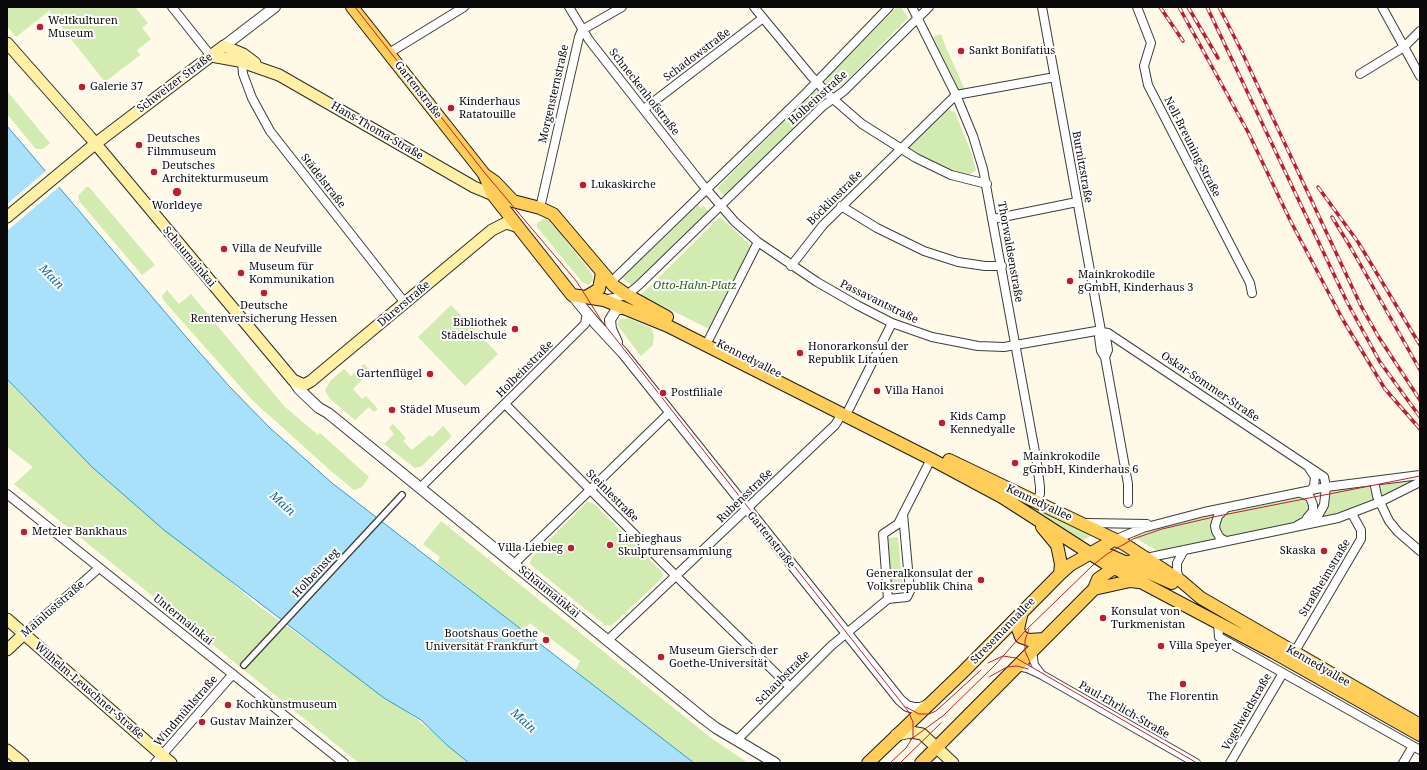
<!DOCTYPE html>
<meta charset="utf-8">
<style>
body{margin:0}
#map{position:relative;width:1427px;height:770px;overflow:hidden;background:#fff9e8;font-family:"Noto Serif",serif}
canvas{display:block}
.frame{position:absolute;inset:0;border:8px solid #0a0a0a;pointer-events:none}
</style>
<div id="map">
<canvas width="1427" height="770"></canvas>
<div class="frame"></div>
</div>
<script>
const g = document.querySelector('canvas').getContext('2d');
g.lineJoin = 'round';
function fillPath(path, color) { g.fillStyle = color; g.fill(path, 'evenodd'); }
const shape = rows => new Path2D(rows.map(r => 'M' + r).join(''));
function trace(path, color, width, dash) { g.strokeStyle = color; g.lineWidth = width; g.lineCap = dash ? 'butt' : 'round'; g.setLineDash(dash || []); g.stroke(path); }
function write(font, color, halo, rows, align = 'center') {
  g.font = font + ' "Noto Serif",serif'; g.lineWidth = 4; g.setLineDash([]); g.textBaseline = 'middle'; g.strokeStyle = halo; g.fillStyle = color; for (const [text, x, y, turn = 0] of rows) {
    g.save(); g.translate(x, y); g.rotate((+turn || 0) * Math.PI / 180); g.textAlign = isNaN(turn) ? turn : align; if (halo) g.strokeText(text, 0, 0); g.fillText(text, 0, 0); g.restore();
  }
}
fillPath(shape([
 [7,7,135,7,148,23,142,28,151,39,137,50,140,55,105,82,49,11,16,37,7,26],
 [897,7,901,7,908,18,840,87,833,91,829,90,825,83,829,76],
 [941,34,945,45,965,90,960,92,933,37],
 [818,90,824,94,822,102,725,196,717,188,814,92],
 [7,91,50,143,43,149,36,149,7,114],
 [947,109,955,112,971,152,976,170,968,176,943,168,909,149,909,147],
 [86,187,89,187,155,265,142,275,80,202,78,196],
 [698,205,701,208,704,206,709,213,633,286,622,278],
 [720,217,751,246,709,329,641,295],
 [545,218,556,228,592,274,593,280,589,285,583,283,537,227,537,223],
 [167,290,179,304,191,294,284,406,318,435,320,433,369,477,362,487,354,490,331,471,252,400,164,301,162,296],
 [451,305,498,354,465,386,418,337],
 [628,318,651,328,654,335,653,345,641,356,618,326,619,320],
 [364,364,371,371,353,389,362,399,366,396,378,409,374,412,369,407,355,420,329,398,325,390,330,381,344,369,351,376],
 [7,379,25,399,87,458,260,607,418,720,470,763,359,763,14,484,33,467,7,447],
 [393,424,406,438,403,441,412,450,430,435,432,437,443,426,452,436,422,466,415,468,384,444,394,434,389,428],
 [1413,480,1412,483,1382,497,1378,486],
 [1362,485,1367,486,1372,490,1374,496,1373,502,1340,515,1316,518,1328,491],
 [1299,497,1308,502,1310,510,1307,514,1302,516,1295,523,1231,538,1223,535,1218,528,1221,517,1227,513],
 [589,502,594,504,661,571,663,575,661,579,611,626,605,625,531,565,530,562,532,557,585,504],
 [1025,503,1095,534,1081,541],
 [1213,512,1212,524,1219,540,1161,553,1132,536,1193,520],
 [441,521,711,738,748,763,694,763,575,671,580,661,530,623,523,631,437,563,440,557,423,544],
 [898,537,903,590,892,591,887,538]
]), '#d2ebb0');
const water = shape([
 [7,126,193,345,229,386,270,428,332,483,694,763,469,763,448,746,421,720,384,698,164,530,92,467,7,379,7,126]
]);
fillPath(water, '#a9e0fa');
trace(water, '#2c9bd5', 1);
fillPath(shape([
 [47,170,60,186,7,231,7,204]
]), '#fff9e8');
const pedestrian = shape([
 [244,665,402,495]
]);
const minor = shape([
 [172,7,211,56],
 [569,7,589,40,702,184,735,222,758,242,817,282,857,305,892,323,932,337,978,346,1004,347,1096,331,1108,333,1324,477,1326,487,1324,505,1319,514,1298,525],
 [754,7,811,76,832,98,862,124,916,158,951,175,987,184],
 [912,7,956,95,973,136,983,169,1037,463,1040,487,1040,494,1036,502],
 [1042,7,1101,331,1099,337,1101,351,1105,357,1128,484,1128,503],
 [1137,7,1151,43,1144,66,1148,85,1250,283,1252,293],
 [1382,7,1420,76],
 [389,53,464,7],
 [242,62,243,74,252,98,270,131,405,303],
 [1360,74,1404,47,1420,31],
 [644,109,763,18],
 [841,206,877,228,924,251,958,262,985,266,1002,266],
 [540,208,579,37,582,30,622,7],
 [993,219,1077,202],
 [791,266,823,225,956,95,1055,77],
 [611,282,806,93,889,7],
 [604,300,627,295,639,285,823,106,844,91,929,7],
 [1101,331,1106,337,1108,350,1105,357],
 [709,339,758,242],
 [505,404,676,576,790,687],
 [849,409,892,323],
 [1309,468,1315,477,1314,486,1311,490],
 [1374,481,1377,496,1389,521,1398,532,1420,551],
 [420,488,585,324,587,313],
 [1301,493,1310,497,1313,505,1313,511,1307,518],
 [7,494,344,763],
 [1225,509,1218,516,1215,526,1216,531,1220,538,1226,541],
 [1087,523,1147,524],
 [1114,540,1143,528,1204,512,1326,487,1420,475],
 [1146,558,1338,518,1380,502,1420,482],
 [514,564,670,412],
 [1180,580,1177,572,1177,563,1184,550],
 [888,599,907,597,910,591,903,514],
 [1218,623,1219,637,1420,750],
 [24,634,99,568],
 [608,640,835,425,842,414],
 [1032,651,1034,665,1040,673],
 [1294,653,1361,539,1361,530,1352,514],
 [1017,666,1027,668,1042,675,1196,763],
 [737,740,831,646,888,599,883,534,898,524,931,459],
 [155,763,233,674],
 [1230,763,1283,673],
 [1403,763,1413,746]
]);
const tertiary = shape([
 [224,46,275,7],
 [572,295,596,324,623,353,900,700,907,706,914,708,921,708,929,704],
 [617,342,611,329,610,320,616,310,623,308],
 [293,380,299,389,319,408,328,413,704,719,716,728,775,763]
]);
const secondary = shape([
 [7,43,90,137,293,380,304,385,311,381,492,230,506,223,516,226],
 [211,56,239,61,279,75,474,187,498,197],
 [7,217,95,144,224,46,243,54,255,63],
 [7,619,171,763],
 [7,650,24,634],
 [896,735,911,732,922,734,953,763],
 [7,750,23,763]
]);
const primary = shape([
 [352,7,484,174,493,195,572,295,604,300,668,326,931,459,1002,497,1105,563,1273,652,1420,735],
 [485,175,495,182,513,201,540,208,553,214,614,286,627,295,667,317],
 [586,297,599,289,602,273],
 [949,460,1124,544,1181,581,1201,598,1420,725],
 [1042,527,1057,545,1061,564,1060,574],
 [1091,553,1111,556,1172,583],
 [1094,589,1130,581,1139,582],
 [1022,612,1018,629,1021,637,1029,640,1044,639],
 [868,763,964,671,1060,574,1070,565,1114,540],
 [921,763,1094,589,1098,579,1114,568,1127,562,1146,558]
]);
trace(pedestrian, '#3d3d3d', 8);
trace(minor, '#3d3d3d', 10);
trace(tertiary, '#3d3d3d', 12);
trace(secondary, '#2c2c2c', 13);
trace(primary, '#1b1b1b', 14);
trace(pedestrian, '#fff', 5.5);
trace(minor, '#fff', 8);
trace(tertiary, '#fff', 10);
trace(secondary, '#fff0a3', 11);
trace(primary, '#ffcd58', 12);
trace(shape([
 [355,7,484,172,577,282,601,320,908,711,913,722,913,737,906,748,890,763],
 [1029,629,1025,640,1025,651,1032,667],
 [988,663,1003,656,1016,658,1197,763],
 [989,677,1007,667,1017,666,1028,669],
 [906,707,919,714,929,714,936,711,981,670],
 [910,740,944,715,997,663,1026,630,1092,566,1107,554,1133,539,1162,529,1218,516,1420,476],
 [900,763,941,723]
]), '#c11c2d', 1);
const rail = shape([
 [1160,7,1183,41],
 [1179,7,1248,132,1290,220,1343,320,1385,389,1420,429],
 [1188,7,1218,58],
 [1207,7,1347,302,1380,362,1420,417],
 [1219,7,1240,48,1361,306,1378,336,1420,400],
 [1318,187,1358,242,1420,345],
 [1332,217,1351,248,1420,370]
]);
trace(rail, '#c11c2d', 3.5);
trace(rail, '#fff', 2, [6]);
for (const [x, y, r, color] of [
 [40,27,4,"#c11c2d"],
 [961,51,4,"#c11c2d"],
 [82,87,4,"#c11c2d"],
 [451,108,4,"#c11c2d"],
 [139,145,4,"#c11c2d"],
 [154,172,4,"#c11c2d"],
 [583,185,4,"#c11c2d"],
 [177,192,5,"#c11c2d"],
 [224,249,4,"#c11c2d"],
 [241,273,4,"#c11c2d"],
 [1070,281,4,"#c11c2d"],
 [264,293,4,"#c11c2d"],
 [515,329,4,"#c11c2d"],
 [800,353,4,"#c11c2d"],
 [430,374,4,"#c11c2d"],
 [877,391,4,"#c11c2d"],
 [663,393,4,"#c11c2d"],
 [392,410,4,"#c11c2d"],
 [942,423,4,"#c11c2d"],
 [1015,463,4,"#c11c2d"],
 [24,532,4,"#c11c2d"],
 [610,545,4,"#c11c2d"],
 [571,548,4,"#c11c2d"],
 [1324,551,4,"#c11c2d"],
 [981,580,4,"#c11c2d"],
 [1103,618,4,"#c11c2d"],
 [546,640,4,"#c11c2d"],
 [1161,646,4,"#c11c2d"],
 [661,657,4,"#c11c2d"],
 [1183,684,4,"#c11c2d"],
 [228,705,4,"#c11c2d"],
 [202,722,4,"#c11c2d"]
]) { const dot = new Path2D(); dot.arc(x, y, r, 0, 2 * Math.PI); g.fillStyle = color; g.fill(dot); trace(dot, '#fff', 1.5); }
write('11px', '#0a0a0a', '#fff', [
 ["Weltkulturen",48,21],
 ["Museum",48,34],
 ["Sankt Bonifatius",969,51],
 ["Galerie 37",90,87],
 ["Kinderhaus",459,102],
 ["Ratatouille",459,115],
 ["Deutsches",147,139],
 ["Filmmuseum",147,152],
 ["Deutsches",162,166],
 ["Architekturmuseum",162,179],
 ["Lukaskirche",591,185],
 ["Worldeye",177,206,"center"],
 ["Villa de Neufville",232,249],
 ["Museum für",249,267],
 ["Kommunikation",249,280],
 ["Mainkrokodile",1078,275],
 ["gGmbH, Kinderhaus 3",1078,288],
 ["Deutsche",264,306,"center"],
 ["Rentenversicherung Hessen",264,319,"center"],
 ["Bibliothek",507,323,"right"],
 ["Städelschule",507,336,"right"],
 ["Honorarkonsul der",808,347],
 ["Republik Litauen",808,360],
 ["Gartenflügel",422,374,"right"],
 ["Villa Hanoi",885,391],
 ["Postfiliale",671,393],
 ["Städel Museum",400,410],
 ["Kids Camp",950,417],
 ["Kennedyalle",950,430],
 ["Mainkrokodile",1023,457],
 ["gGmbH, Kinderhaus 6",1023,470],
 ["Metzler Bankhaus",32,532],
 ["Liebieghaus",618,539],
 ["Skulpturensammlung",618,552],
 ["Villa Liebieg",563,548,"right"],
 ["Skaska",1316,551,"right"],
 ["Generalkonsulat der",973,574,"right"],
 ["Volksrepublik China",973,587,"right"],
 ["Konsulat von",1111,612],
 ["Turkmenistan",1111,625],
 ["Bootshaus Goethe",538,634,"right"],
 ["Universität Frankfurt",538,647,"right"],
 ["Villa Speyer",1169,646],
 ["Museum Giersch der",669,651],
 ["Goethe-Universität",669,664],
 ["The Florentin",1183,697,"center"],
 ["Kochkunstmuseum",236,705],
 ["Gustav Mainzer",210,722]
], 'left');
write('11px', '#0a0a0a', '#fff', [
 ["Schadowstraße",697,55,-37],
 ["Schweizer Straße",175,83,-37],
 ["Gartenstraße",418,90,52],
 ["Schneckenhofstraße",644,92,52],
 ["Morgensternstraße",554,94,-77],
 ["Holbeinstraße",818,98,-42],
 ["Hans-Thoma-Straße",377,131,30],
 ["Nell-Breuning-Straße",1192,147,63],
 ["Burnitzstraße",1082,167,80],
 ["Städelstraße",323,181,52],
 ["Böcklinstraße",835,198,-45],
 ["Thorwaldsenstraße",1010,252,80],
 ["Schaumainkai",189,257,50],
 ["Passavantstraße",879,302,26],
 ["Dürerstraße",404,304,-40],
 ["Kennedyallee",749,359,27],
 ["Holbeinstraße",525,369,-45],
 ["Oskar-Sommer-Straße",1210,387,34],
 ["Steinlestraße",612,496,45],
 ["Rubensstraße",745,496,-44],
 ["Kennedyallee",1039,503,25],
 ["Gartenstraße",771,540,51],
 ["Holbeinsteg",316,573,-47],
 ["Straßheimstraße",1325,578,-59],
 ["Schaumainkai",549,592,39],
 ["Mainluststraße",53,609,-41],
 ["Untermainkai",183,620,39],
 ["Stresemannallee",1003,631,-46],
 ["Kennedyallee",1318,666,30],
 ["Schaubstraße",783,678,-45],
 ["Wilhelm-Leuschner-Straße",89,691,41],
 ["Paul-Ehrlich-Straße",1124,710,30],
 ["Windmühlstraße",186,711,-49],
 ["Vogelweidstraße",1247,712,-60]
]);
write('italic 11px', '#2c6418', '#fff', [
 ["Otto-Hahn-Platz",695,286]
]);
write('italic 12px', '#0e69a2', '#fff', [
 ["Main",51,277,46],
 ["Main",282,504,42],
 ["Main",523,721,42]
]);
</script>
